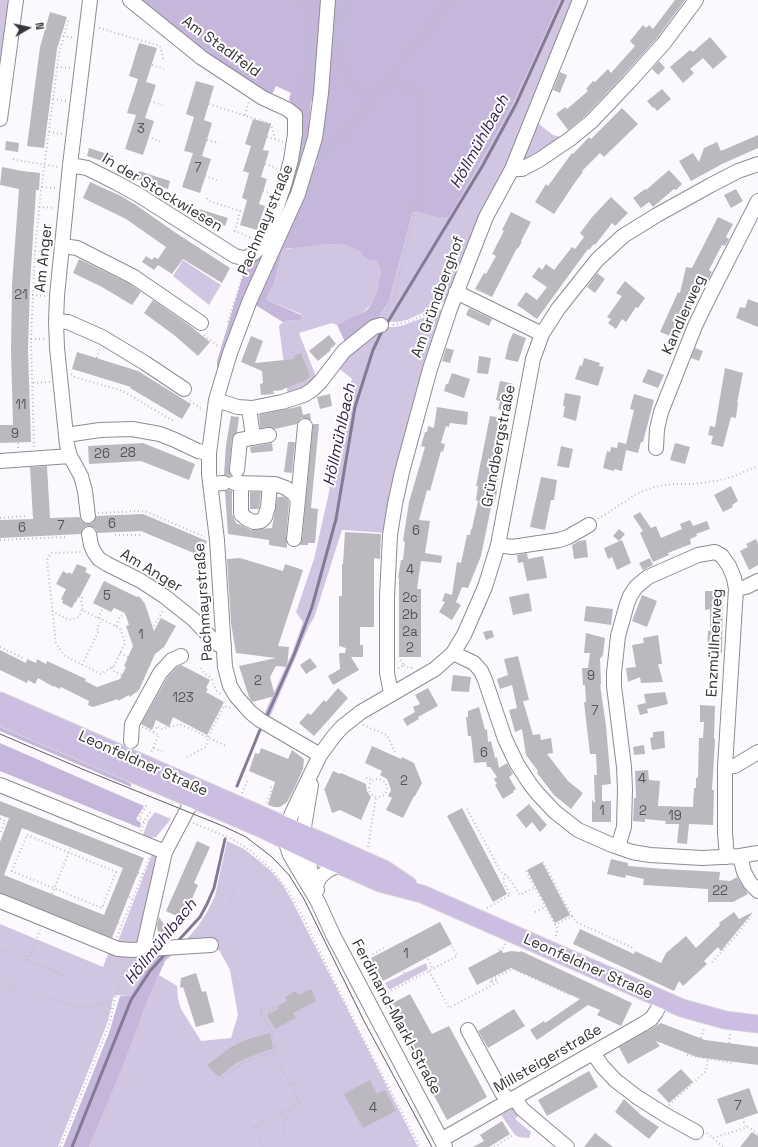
<!DOCTYPE html>
<meta charset="utf-8">
<style>
body{margin:0}
#map{position:relative;width:758px;height:1147px;overflow:hidden;background:#fbf9fe;font-family:"Space Grotesk",sans-serif}
canvas{display:block}
.north{position:absolute;left:8px;top:8px;width:40px;height:40px;-webkit-text-stroke:3px #fff;paint-order:stroke;rotate:81deg;font-size:11px;font-weight:700;line-height:16px;text-align:center;color:#343336}
.north::after{content:'';display:block;margin:auto;width:14px;height:18px;background:#343336;clip-path:polygon(50% 0,100% 100%,50% 72%,0 100%)}
</style>
<div id="map">
<canvas width="758" height="1147"></canvas>
<div class="north">N</div>
</div>
<script>
const g = document.querySelector('canvas').getContext('2d');
g.lineJoin = 'round';
function fillPath(path, color) { g.fillStyle = color; g.fill(path, 'evenodd'); }
const shape = rows => new Path2D(rows.map(r => 'M' + r).join(''));
function trace(path, color, width, dash) { g.strokeStyle = color; g.lineWidth = width; g.lineCap = dash ? 'butt' : 'round'; g.setLineDash(dash || []); g.stroke(path); }
function write(font, color, halo, rows, align = 'center') {
  g.font = font + ' "Space Grotesk",sans-serif'; g.lineWidth = 4; g.setLineDash([]); g.textBaseline = 'middle'; g.strokeStyle = halo; g.fillStyle = color; for (const [text, x, y, turn = 0] of rows) {
    g.save(); g.translate(x, y); g.rotate((+turn || 0) * Math.PI / 180); g.textAlign = isNaN(turn) ? turn : align; if (halo) g.strokeText(text, 0, 0); g.fillText(text, 0, 0); g.restore();
  }
}
fillPath(shape([
 [0,0,10,0,0,69],
 [560,0,577,0,452,296,439,305,407,320,397,322,383,321,378,319,389,301,413,211,435,217,449,217,487,151,512,105,534,58],
 [536,118,539,124,553,135,561,137,567,136,525,162,522,160],
 [329,244,345,245,360,252,364,257,376,260,381,271,377,291,371,305,362,313,353,316,337,325,332,323,299,333,317,379,288,397,279,326,283,322,290,320,298,321,302,319,301,314,267,300,266,298,274,284,283,249,288,249,301,246],
 [183,260,221,285,209,305,173,276],
 [442,309,446,310,387,533,342,530,314,618,309,626,270,717,264,714,292,653,303,622,296,612,314,559,329,492,338,432,344,405,352,379,336,366,381,327,395,327,404,325,428,316],
 [155,812,171,819,156,837,151,838,143,835,148,821],
 [227,841,244,849,258,860,272,872,282,884,290,897,418,1147,89,1147,145,1007,159,975,177,986,178,999,181,1009,201,1041,231,1038,238,1015,230,970,219,950,210,951,186,940,198,926,207,912,215,896],
 [153,852,157,858,138,940,134,945,116,946],
 [0,924,103,967,110,949,158,955,144,972,130,996,114,995,108,1021,58,1147,0,1147],
 [426,963,428,969,389,990,385,983],
 [513,1108,520,1114,515,1119,531,1132,529,1138,519,1137,515,1135,501,1115]
]), '#d1c6e2');
fillPath(shape([
 [134,0,560,0,534,58,512,105,487,151,449,217,435,217,413,211,389,301,378,319,346,344,337,325,353,316,362,313,367,310,371,305,377,291,381,271,376,260,369,260,364,257,360,252,345,245,329,244,283,249,274,284,266,298,267,300,301,315,302,319,298,321,290,320,283,322,252,303,312,170,316,165,317,157,314,154,322,101,311,101,308,142,303,164,217,377,217,361,243,275,250,261,258,255,299,112,296,106,291,103,289,99,291,93,276,86,271,96,263,94],
 [0,723,121,777,131,784,131,787,0,731],
 [0,743,144,806,136,819,141,823,140,828,0,771],
 [173,954,165,961,145,1007,123,1065,89,1147,63,1147,109,1033,120,996,130,996,144,972,158,955]
]), '#c5b6db');
trace(shape([
 [386,325,483,165,516,104,563,0],
 [266,718,294,655,312,607,336,519,355,407,373,350,383,329],
 [237,786,262,725],
 [177,942,200,917,207,904,214,888,225,839],
 [72,1147,131,1000,150,971,166,953]
]), '#847a95', 3);
fillPath(shape([
 [675,0,685,0,657,38,623,76,586,115,568,130,556,114,565,107,567,109,588,91,586,89,593,81,595,82,608,69,611,73,635,46,630,41,643,25,646,28,649,25,653,29],
 [50,12,67,17,57,49,44,148,27,146,40,47],
 [710,37,727,57,713,69,703,58,690,69,694,73,683,83,670,67,690,50,693,52],
 [139,43,157,48,146,82,156,85,145,118,154,121,143,155,125,149,136,115,127,113,138,79,129,76],
 [659,61,665,68,658,75,652,69],
 [560,72,567,75,560,93,553,90],
 [196,81,214,86,204,120,212,123,202,156,211,159,200,193,182,187,193,153,184,151,194,117,186,114],
 [662,89,671,99,657,111,654,107,653,108,647,101],
 [622,108,638,124,604,157,600,153,582,171,583,172,576,181,554,214,535,202,546,184,548,186,572,153,573,154,589,137,591,139],
 [253,119,271,124,263,150,269,151,261,177,267,179,259,204,265,206,257,230,240,225,247,200,242,198,249,173,243,171,251,146,245,144],
 [758,135,758,148,722,164,691,181,679,161,693,153,699,162,704,148,717,142,721,151],
 [6,141,19,143,18,152,5,150],
 [89,148,114,156,111,164,87,156],
 [2,167,22,171,40,173,39,190,36,190,30,284,28,350,31,442,0,443,0,425,13,425,11,351,12,284,19,189,0,185],
 [669,170,682,184,676,190,674,189,653,207,649,202,641,208,633,198,645,189,646,190],
 [139,171,170,181,168,189,136,179],
 [90,182,121,196,136,205,176,233,230,268,222,283,183,259,172,274,158,265,154,270,142,262,146,256,152,260,154,257,158,259,166,247,126,219,83,198],
 [736,189,743,201,731,208,724,195],
 [611,197,628,213,615,226,612,223,595,245,594,244,589,250,588,249,537,319,517,305,526,292,537,300,547,287,532,277,539,267,542,270,546,264,554,270,572,247,575,249,584,237,580,233,593,216],
 [196,208,228,218,225,226,193,216],
 [511,212,531,222,521,241,522,241,518,249,517,248,492,297,475,289,484,273,486,274,496,256,492,254,504,231,502,230],
 [718,217,733,224,726,237,729,239,725,246,722,245,709,270,712,272,708,280,703,277,701,289,699,288,678,339,660,332,678,292,680,293,686,267,692,268],
 [79,259,130,284,141,292,132,305,102,287,73,273],
 [597,273,605,279,595,293,587,287],
 [625,281,645,298,638,308,636,307,626,322,622,319,616,329,608,323,611,319,607,317,622,296,616,293],
 [748,299,758,303,758,327,736,318,740,307,745,308],
 [153,300,189,325,210,342,198,356,174,335,144,313],
 [469,308,492,319,489,326,466,315],
 [513,333,526,338,518,362,505,359,509,342],
 [329,335,336,344,330,349,331,350,318,361,309,351],
 [251,336,263,341,255,363,294,359,294,356,301,353,310,376,304,381,283,389,283,390,273,391,274,394,261,395,260,384,263,383,262,371,241,362],
 [446,348,454,350,450,363,442,361],
 [695,348,703,351,699,361,691,358],
 [77,352,138,371,191,404,182,419,130,388,131,387,72,369],
 [479,356,491,358,488,374,477,373],
 [584,358,600,363,599,366,604,367,598,386,575,379,580,365,582,366],
 [725,368,743,373,737,403,738,403,736,418,731,417,723,447,711,444,713,436,708,435,710,426,715,427],
 [648,369,664,375,658,388,642,382],
 [452,373,470,379,464,398,444,391,446,384,448,384],
 [500,381,514,384,507,412,498,409,500,401,496,400],
 [565,393,581,396,576,421,563,417,565,406,563,406],
 [330,394,332,406,320,409,317,397],
 [634,394,654,400,643,442,641,442,638,453,626,450,622,471,614,469,614,471,603,468,607,451,610,452,611,447,617,448,618,442,626,444,634,410,630,409],
 [301,406,303,415,310,413,311,420,305,418,301,418,297,424,275,429,268,427,260,428,259,415],
 [437,407,468,412,467,425,450,423,449,427,446,426,441,443,445,444,443,452,441,451,430,491,427,490,419,520,430,521,425,553,442,556,441,563,421,561,417,589,421,589,421,657,399,657,399,578,398,578,401,560,403,560,405,542,403,541,409,502,425,447,421,446,425,432,427,432,428,426,434,428],
 [231,416,239,417,237,432,234,435,232,439,229,469,231,475,229,476,224,475,226,445],
 [490,416,506,418,500,456,498,456,495,473,498,474,497,492,494,504,492,503,488,522,481,556,468,588,462,587,456,602,461,605,452,620,439,612,445,602,442,601,445,593,452,595,457,562,461,563,467,535,470,535,471,529,472,529,478,501,476,500,478,486,476,486],
 [313,424,319,424,311,508,318,509,315,543,308,543,308,545,300,545,302,540],
 [288,442,295,442,292,473,284,472],
 [143,443,195,464,189,480,141,461,89,464,88,446],
 [272,443,273,451,251,453,250,447],
 [675,443,690,447,685,464,670,460],
 [561,446,573,449,569,468,557,466],
 [47,466,50,518,80,517,81,521,89,524,93,523,96,516,143,514,207,541,201,556,141,531,97,533,96,529,91,526,84,527,81,534,0,538,0,520,33,519,30,467],
 [541,477,557,480,554,500,551,500,545,530,530,527],
 [731,486,738,501,732,505,733,507,723,512,714,495],
 [229,490,232,491,232,514,236,523,251,530,272,528,278,494,278,497,282,497,282,496,288,500,289,502,286,538,287,544,287,548,269,545,269,540,228,534,225,491],
 [250,492,261,492,259,509,250,509],
 [640,512,651,528,656,526,661,538,682,529,680,524,690,520,693,526,707,521,710,529,696,534,697,536,690,539,691,544,668,553,669,555,653,562,640,533,643,531,633,516],
 [619,529,625,534,619,541,613,536],
 [345,532,381,534,380,559,374,558,374,627,360,627,360,645,363,645,363,657,351,657,359,670,333,685,328,676,340,669,339,653,345,653,346,648,339,646,339,596,342,596,342,564,343,564],
 [756,539,758,544,758,565,749,570,740,551,748,547,746,544],
 [586,540,588,557,574,559,572,545,579,541],
 [622,540,631,563,617,570,612,557,608,559,604,548],
 [527,553,528,559,543,556,547,578,527,581,523,562,518,563,517,555],
 [240,558,283,571,285,564,303,570,278,646,289,647,287,667,276,666,270,677,275,696,252,702,249,697,239,666,276,658,236,653,231,623,227,559],
 [650,558,653,565,643,570,639,563],
 [77,564,87,568,85,572,91,575,79,598,78,597,76,602,75,602,72,608,62,603,63,600,61,599,66,589,56,584,63,571,68,574,69,572,72,574],
 [104,581,137,597,139,596,145,604,154,631,161,618,176,626,164,647,155,654,139,690,130,697,129,695,118,701,118,699,93,707,88,705,89,701,61,687,60,689,54,686,54,687,38,678,35,684,28,680,27,683,0,670,0,650,26,663,27,659,36,663,37,659,46,664,47,661,86,679,85,681,97,687,120,679,126,667,124,666,133,646,126,626,129,625,125,613,114,608,111,612,93,603],
 [705,591,723,591,722,653,707,652,708,631,710,631,710,609,705,610],
 [529,593,532,611,513,615,509,597],
 [642,595,657,601,647,627,632,621],
 [586,606,613,609,611,625,584,621],
 [492,630,494,637,486,640,483,632],
 [586,633,605,638,603,655,601,658,600,658,601,684,600,684,606,726,611,784,602,785,602,801,611,801,611,822,592,822,592,800,595,803,594,775,597,775,596,754,590,754,584,702,586,702,585,685,583,685,582,668,588,668,590,653,584,653],
 [658,635,662,664,658,664,663,682,641,683,640,677,628,682,626,668,636,667,632,645,644,643,643,638],
 [518,656,529,700,523,701,533,735,540,734,541,740,551,738,553,753,547,754,568,781,583,793,571,809,554,795,537,773,538,771,526,755,522,729,515,732,509,710,517,708,512,685,500,689,497,679,508,675,504,659],
 [310,658,317,667,306,674,300,665],
 [181,665,210,680,206,688,208,689,206,692,224,702,207,735,173,717,169,727,156,720,152,730,141,724,167,678,177,667],
 [453,675,471,677,469,692,451,691],
 [338,688,348,698,314,736,299,723,308,713,311,715,324,700,326,702],
 [428,688,438,706,418,717,419,719,407,726,403,719,415,712,413,707,420,704,415,695],
 [665,692,668,704,647,709,648,713,640,715,637,705,646,703,644,694],
 [700,705,715,706,714,739,715,739,714,757,712,790,714,790,713,825,689,824,687,844,677,843,679,824,665,824,666,821,645,819,645,822,633,821,634,798,636,798,635,771,648,770,649,780,660,781,658,806,693,807,694,788,696,788,696,778,698,778,699,738,703,738,704,722,700,722],
 [479,707,485,730,487,729,488,742,491,741,495,758,497,757,499,768,507,763,513,774,509,777,516,789,513,791,514,792,503,799,495,785,497,784,494,779,497,777,490,767,487,767,486,762,474,763,471,736,468,736,466,717,468,717,468,711],
 [664,731,665,748,652,750,650,738,653,737,653,732],
 [644,745,645,754,634,755,633,747],
 [372,746,401,759,402,757,414,763,422,783,415,796,414,796,403,818,386,810,392,798,388,796,391,790,389,784,387,779,380,775,382,771,365,763],
 [261,748,288,759,292,750,304,759,303,769,294,789,287,802,280,807,274,807,268,805,275,782,249,771,255,753,259,754],
 [333,771,340,774,341,773,366,784,367,791,371,797,361,820,340,810,332,813,325,791,324,790],
 [0,801,144,858,112,938,0,893,0,842,9,818,0,815],
 [22,828,123,868,104,915,4,875],
 [529,804,547,825,540,832,532,822,526,828,516,815],
 [462,808,507,894,493,902,447,816],
 [197,841,210,847,194,883,198,885,183,919,166,911],
 [611,859,628,863,628,866,664,869,720,872,719,880,730,881,737,877,748,894,733,902,708,902,708,889,643,885,644,879,626,875,625,878,607,874],
 [542,862,570,915,555,923,527,870],
 [734,912,739,919,753,912,721,951,718,947,704,961,707,964,683,986,679,981,674,991,573,944,580,929,634,954,635,951,661,963,666,953,686,936,696,948,720,925,719,923],
 [159,917,172,936,158,931,157,926],
 [440,922,452,944,383,981,371,958],
 [502,950,503,953,511,951,520,952,521,951,632,1003,621,1026,597,1015,600,1010,588,1005,537,1040,530,1030,544,1021,545,1023,580,999,511,968,477,985,468,968],
 [196,973,202,992,206,991,214,1022,196,1027,183,987,180,988,181,978],
 [311,989,316,1001,293,1013,296,1018,275,1029,267,1015,279,1009,277,1006,287,1001,285,997,296,991,298,995],
 [410,994,432,1034,449,1026,487,1097,447,1120,408,1047,415,1043,393,1003],
 [514,1009,525,1026,488,1048,478,1031],
 [661,1023,705,1040,758,1047,758,1065,697,1057,656,1041,660,1046,628,1064,619,1047],
 [270,1033,273,1049,264,1051,236,1063,219,1077,207,1065,231,1047,245,1040],
 [681,1069,693,1082,669,1103,657,1090],
 [589,1071,598,1087,547,1116,538,1100],
 [370,1080,377,1094,385,1090,396,1111,363,1128,344,1094],
 [749,1088,758,1113,726,1124,717,1099],
 [624,1099,641,1115,659,1127,649,1139,615,1112],
 [502,1121,510,1134,489,1147,473,1147,484,1141,480,1135],
 [752,1132,758,1136,758,1147,740,1147],
 [595,1133,613,1147,584,1147]
]), '#bbb9bf');
const minor = shape([
 [0,119,16,0],
 [70,165,87,168,115,182,137,194,235,256,243,258,248,257,254,253,260,247,278,203,285,182,291,160,295,134,295,115,287,109,263,98,202,58,130,0],
 [512,169,522,169,539,160,570,139,592,121,629,82,664,43,696,0],
 [62,246,77,248,134,277,201,323],
 [456,292,542,334],
 [56,321,68,322,102,337,145,363,184,389],
 [216,400,238,407,252,408,282,402,304,395,312,390,321,381,344,351,374,327,381,325],
 [249,408,253,437],
 [66,435,100,430,132,429,160,434,175,440,198,451,209,453],
 [656,448,657,429,661,412,695,326,709,297,758,201],
 [0,461,70,456],
 [237,470,240,440,269,435],
 [234,483,275,484,286,488,294,494,298,500,294,539],
 [241,483,241,514,247,519,254,522,261,521,265,517,268,507,270,484],
 [211,484,224,483],
 [298,500,305,426],
 [88,516,85,491,81,476,70,456,67,445,57,348,56,321,57,296,70,165,90,0],
 [89,534,91,545,94,552,99,559,107,564,141,581,164,596,193,619,215,642,219,645,224,645],
 [498,545,512,547,559,540,568,537,589,525],
 [736,589,746,587,758,581],
 [453,653,474,663,481,671,485,680,505,739,517,764,530,784,538,794,555,812,578,830,612,845,632,852,650,855,702,858,740,856,758,853],
 [393,693,390,688,387,673,387,597,390,535,395,504,402,472,430,369,450,309,486,217,512,169,580,0],
 [131,741,132,724,160,673,172,660,181,656],
 [320,755,260,720,250,712,236,696,230,686,225,667,217,540,209,474,209,453,216,400,230,353,250,300,298,194,315,138,321,93,328,0],
 [725,767,735,766,758,752],
 [0,785,165,852],
 [311,785,303,833,304,849,317,890],
 [618,847,624,827,625,789,624,767,614,686,614,673,618,636,627,604,630,596,636,587,648,577,698,555,715,552,722,556,729,566,734,578,736,589,725,767,725,833,727,857],
 [740,856,744,872,750,883,758,891],
 [316,885,320,877,328,870,340,865],
 [0,901,118,949,132,950,211,945],
 [143,949,165,852,193,799],
 [468,1030,502,1093,510,1101],
 [593,1053,602,1066,615,1080,637,1097,667,1116,696,1132],
 [515,1098,522,1109,567,1147],
 [441,1140,643,1024,651,1019,656,1012,662,1000],
 [445,1147,333,935,318,902,290,855,285,840,287,826,293,811,320,755,334,736,342,727,361,712,380,701,435,669,453,653,464,635,485,587,498,545,533,359,542,334,558,309,597,260,623,236,657,215,711,185,738,171,758,164]
]);
const major = shape([
 [0,701,330,845,384,869,408,885],
 [0,717,260,828,317,855,380,883,422,894,682,1008,725,1020,758,1024]
]);
trace(minor, '#8e8b91', 16);
trace(major, '#d6d6d7', 19);
trace(shape([
 [302,0,309,10],
 [339,21,347,0],
 [99,28,160,46,164,62],
 [63,36,74,38],
 [337,43,341,59,346,74,353,85,367,95,376,94],
 [152,65,164,69],
 [57,67,71,68],
 [53,99,66,101],
 [150,101,162,105],
 [209,104,271,124,275,139],
 [300,105,302,100,304,83,310,0],
 [245,115,249,101],
 [49,132,63,134],
 [148,137,160,141],
 [267,137,283,142],
 [207,140,219,143],
 [323,156,349,130,359,115,381,89],
 [13,159,16,160,59,167],
 [265,164,277,168],
 [205,176,217,180],
 [42,187,56,188],
 [263,191,269,193],
 [207,198,209,201,240,211,235,231,251,238],
 [39,207,54,208],
 [35,251,50,253],
 [32,295,45,296],
 [384,315,392,301,395,292,418,197,421,166,420,114,419,94,415,90,404,87,390,87,381,89,408,53,452,0],
 [228,322,245,269],
 [393,325,411,321,439,307],
 [204,335,219,347],
 [31,339,45,339],
 [97,358,100,348],
 [71,374,75,377,123,391,175,422],
 [33,383,50,382],
 [190,401,203,410],
 [18,443,18,449],
 [34,447,31,339,35,251,41,191,59,53,69,18],
 [98,513,141,511,147,512,205,537],
 [0,518,26,516],
 [598,519,638,493,654,487,673,484,692,484,716,481,732,477,758,466],
 [115,535,143,535],
 [0,540,65,537],
 [82,597,81,600,83,608,82,610],
 [52,611,69,620,79,617,82,610,120,628,125,643,114,666,101,674,65,656,56,644,47,560,51,553,81,552],
 [98,618,103,608],
 [116,626,120,616,126,614],
 [154,626,163,611],
 [0,647,25,659],
 [120,653,128,657],
 [82,665,99,630,97,629,102,619],
 [404,665,406,667,414,668],
 [112,667,114,671,122,675],
 [201,668,204,673,211,678,217,691,221,694],
 [398,668,404,665,399,657],
 [363,725,387,735,395,752],
 [142,727,159,735,151,752],
 [154,732,157,726,162,729,180,724,226,746],
 [154,748,162,751],
 [187,757,206,747,208,737,224,706,231,708],
 [366,778,372,780],
 '369 788a9 9 0 1 1 18 0a9 9 0 1 1-18 0Z',
 [242,793,248,779],
 [267,803,271,791,271,785],
 [467,809,501,872,506,875,511,881,520,895,535,887],
 [0,819,5,821,0,834],
 [144,822,139,818,147,804],
 [193,823,230,838,251,851,273,871,289,892,304,920,356,1025,420,1147],
 [141,831,145,820,152,810],
 [27,835,116,872,102,908,12,871,27,835],
 [368,847,376,797],
 [543,862,572,916,555,925],
 [526,871,557,928,557,932,555,939],
 [138,873,143,874],
 [52,894,71,847],
 [129,897,133,899],
 [229,902,238,875],
 [487,908,510,895,503,881,505,874],
 [535,912,545,907],
 [572,916,576,922,633,948],
 [118,923,122,924],
 [117,937,150,857],
 [384,948,368,957,387,993,457,956,452,946],
 [0,949,68,977],
 [499,950,503,948,505,944],
 [428,959,433,969],
 [28,960,40,930],
 [712,962,736,936,751,916],
 [429,971,449,1008,498,982,496,980,491,982],
 [404,972,409,981],
 [491,982,490,980,513,969,568,994,568,993],
 [0,983,53,1000,83,1008,100,1004,110,999,116,994],
 [106,1002,109,1004,113,1011],
 [386,1008,394,1004],
 [260,1010,271,1031,275,1049,273,1052],
 [261,1012,273,1006,274,1009,268,1012,269,1013,276,1010],
 [701,1038,704,1029],
 [729,1043,730,1034],
 [405,1046,414,1041],
 [687,1055,732,1063],
 [222,1078,243,1063,253,1058,273,1052,300,1103,250,1129],
 [290,1085,304,1077],
 [669,1105,706,1071,708,1060],
 [285,1111,285,1140],
 [742,1118,746,1127],
 [254,1127,263,1147],
 [707,1133,723,1147],
 [713,1138,748,1127,758,1134],
 [60,1147,109,1025,119,982,127,960],
 [494,1147,513,1135]
]), '#bfbdc2', 2, [1, 3]);
trace(minor, '#fff', 14);
trace(major, '#ccbde2', 17);
trace(shape([
 [0,734,87,771,223,826,246,837,272,857,289,875,304,899,364,1021,432,1147]
]), '#605e62', 1);
write('13px', '#565458', null, [
 ["3",141,129],
 ["7",198,168],
 ["21",21,295],
 ["11",21,405],
 ["9",15,434],
 ["28",128,453],
 ["26",102,454],
 ["6",112,524],
 ["7",61,526],
 ["6",22,528],
 ["6",416,531],
 ["4",410,570],
 ["5",107,596],
 ["2c",410,598],
 ["2b",410,615],
 ["2a",410,632],
 ["1",141,635],
 ["2",410,648],
 ["9",591,676],
 ["2",258,681],
 ["123",183,698],
 ["7",595,711],
 ["6",484,753],
 ["4",642,779],
 ["2",404,781],
 ["1",602,811],
 ["2",643,811],
 ["19",675,816],
 ["22",720,891],
 ["1",406,954],
 ["7",738,1106],
 ["4",373,1108]
]);
write('15px', '#343336', '#fff', [
 ["Am Stadlfeld",221,47,36],
 ["In der Stockwiesen",162,193,31],
 ["Pachmayrstraße",266,220,-67],
 ["Am Anger",44,258,-84],
 ["Am Gründberghof",438,297,-70],
 ["Kandlerweg",684,315,-66],
 ["Gründbergstraße",499,446,-79],
 ["Am Anger",151,571,31],
 ["Pachmayrstraße",204,602,-94],
 ["Enzmüllnerweg",715,643,-87],
 ["Leonfeldner Straße",143,764,24],
 ["Leonfeldner Straße",588,967,24],
 ["Ferdinand-Markl-Straße",396,1017,62],
 ["Millsteigerstraße",548,1059,-30]
]);
write('italic 16px', '#331d4c', '#fff', [
 ["Höllmühlbach",480,142,-61],
 ["Höllmühlbach",340,435,-78],
 ["Höllmühlbach",161,942,-51]
]);
</script>
